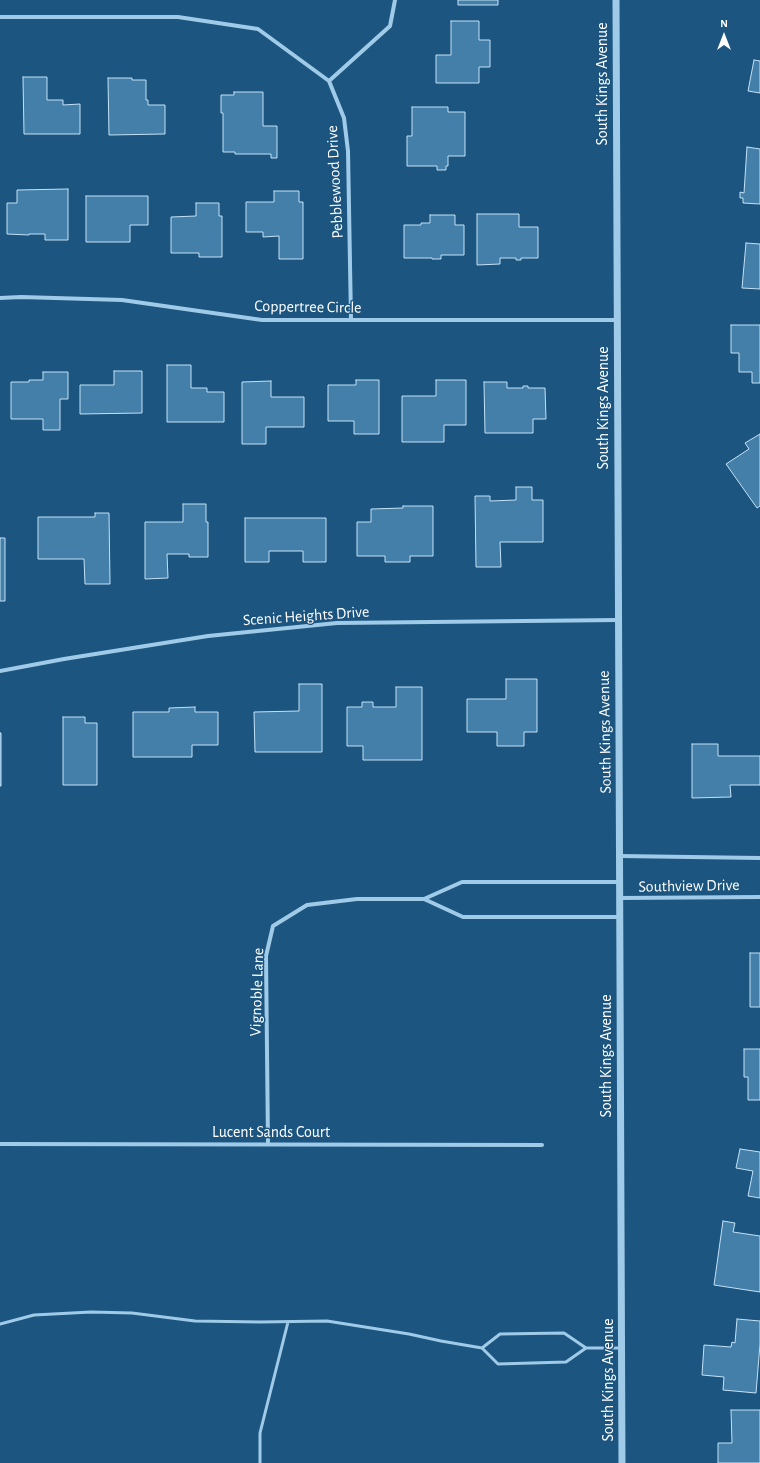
<!DOCTYPE html>
<style>
body{margin:0}
#map{position:relative;width:760px;height:1463px;overflow:hidden;background:#1c557f;font-family:"Alegreya Sans",sans-serif}
canvas{display:block}
.north{position:absolute;left:704px;top:16px;width:40px;height:40px;-webkit-text-stroke:3px #1c557f;paint-order:stroke;rotate:0deg;font-size:11px;font-weight:700;line-height:16px;text-align:center;color:#fff}
.north::after{content:'';display:block;margin:auto;width:14px;height:18px;background:#fff;clip-path:polygon(50% 0,100% 100%,50% 72%,0 100%)}
</style>
<div id="map">
<canvas width="760" height="1463"></canvas>
<div class="north">N</div>
</div>
<script>
const g = document.querySelector('canvas').getContext('2d');
g.lineJoin = 'round';
function fillPath(path, color) { g.fillStyle = color; g.fill(path, 'evenodd'); }
const shape = rows => new Path2D(rows.map(r => 'M' + r).join(''));
function trace(path, color, width, dash) { g.strokeStyle = color; g.lineWidth = width; g.lineCap = dash ? 'butt' : 'round'; g.setLineDash(dash || []); g.stroke(path); }
function write(font, color, halo, rows, align = 'center') {
  g.font = font + ' "Alegreya Sans",sans-serif'; g.lineWidth = 3; g.setLineDash([]); g.textBaseline = 'middle'; g.strokeStyle = halo; g.fillStyle = color; for (const [text, x, y, turn = 0] of rows) {
    g.save(); g.translate(x, y); g.rotate((+turn || 0) * Math.PI / 180); g.textAlign = isNaN(turn) ? turn : align; if (halo) g.strokeText(text, 0, 0); g.fillText(text, 0, 0); g.restore();
  }
}
const building = shape([
 [458,0,498,0,498,5,458,5,458,0],
 [451,21,479,21,479,40,490,40,490,67,479,67,479,83,436,83,436,55,451,55,451,21],
 [754,60,760,61,760,93,748,91,754,60],
 [23,77,47,77,47,100,63,100,63,105,80,104,80,134,24,134,23,77],
 [108,78,132,78,132,80,146,80,146,100,148,100,148,105,165,105,165,134,109,135,108,78],
 [234,92,263,92,263,126,277,126,277,158,271,158,271,154,235,154,235,152,223,152,223,113,221,113,221,95,234,95,234,92],
 [412,107,448,107,448,112,465,112,465,156,448,156,448,166,446,166,446,170,437,170,437,166,407,166,407,136,412,136,412,107],
 [747,147,760,149,760,204,743,203,743,198,740,198,740,192,744,193,747,147],
 [68,189,68,240,45,240,45,234,29,234,29,235,7,234,7,203,17,203,17,190,68,189],
 [274,191,299,191,299,202,303,202,303,259,279,259,279,236,263,237,263,232,246,232,246,202,274,202,274,191],
 [86,196,148,196,148,225,130,225,130,242,86,242,86,196],
 [196,203,219,203,219,216,222,216,222,257,199,257,199,253,171,253,171,217,196,216,196,203],
 [477,214,519,214,519,227,538,227,538,258,521,258,521,260,516,260,516,258,500,258,500,264,477,265,477,214],
 [430,215,455,215,455,225,464,225,464,255,441,255,441,259,432,259,432,258,404,258,404,225,421,225,421,223,430,223,430,215],
 [746,243,760,244,760,289,742,288,746,243],
 [731,325,760,325,760,383,752,383,752,372,739,372,739,353,731,353,731,325],
 [167,365,191,365,191,388,207,388,207,392,224,392,224,422,167,422,167,365],
 [114,371,142,371,142,413,80,414,80,385,114,385,114,371],
 [43,372,68,372,68,399,60,399,60,430,43,430,43,419,11,419,11,382,29,382,29,380,43,380,43,372],
 [356,380,379,380,379,434,354,434,354,421,328,421,328,385,356,385,356,380],
 [436,380,466,380,466,425,444,425,444,442,402,442,402,396,436,396,436,380],
 [271,381,271,397,304,397,304,427,266,427,266,444,242,444,242,382,271,381],
 [484,382,507,382,507,388,523,388,523,386,528,386,528,388,545,388,546,419,533,419,533,433,485,433,484,382],
 [760,434,760,506,757,508,726,464,749,449,745,443,760,434],
 [516,487,532,487,532,500,543,500,543,542,500,542,501,567,476,567,475,496,490,496,490,501,516,500,516,487],
 [183,504,206,504,206,522,208,522,208,557,189,557,189,554,167,554,168,578,145,579,145,522,183,522,183,504],
 [403,506,433,506,433,556,410,556,410,562,385,562,385,556,357,556,357,522,371,522,371,509,403,508,403,506],
 [95,513,109,513,110,584,85,584,84,559,38,559,38,517,95,517,95,513],
 [245,518,326,518,326,562,303,562,303,551,269,551,269,562,245,562,245,518],
 [0,538,5,538,5,601,0,601,0,538],
 [506,679,537,679,537,732,524,732,524,746,497,746,497,732,467,732,467,699,506,699,506,679],
 [299,684,322,684,322,752,255,752,254,712,299,711,299,684],
 [396,687,422,687,422,760,363,760,363,746,347,746,347,707,362,707,362,702,373,702,373,707,396,707,396,687],
 [195,707,195,712,218,712,218,745,192,745,192,757,133,757,133,712,169,712,169,708,195,707],
 [63,717,85,717,85,723,97,723,97,785,63,785,63,717],
 [0,733,1,733,1,786,0,786,0,733],
 [692,744,718,744,718,756,760,756,760,785,730,785,731,797,692,798,692,744],
 [750,953,760,953,760,1007,750,1007,750,953],
 [744,1049,760,1049,760,1100,748,1100,748,1077,744,1077,744,1049],
 [740,1149,760,1152,760,1198,748,1196,753,1171,736,1168,740,1149],
 [723,1221,735,1223,733,1232,760,1236,760,1292,714,1285,723,1221],
 [737,1319,760,1321,760,1344,756,1393,723,1390,724,1377,702,1375,704,1345,731,1347,732,1342,735,1343,737,1319],
 [731,1410,760,1410,760,1463,718,1463,718,1443,732,1443,731,1410]
]);
fillPath(building, '#447fa9');
trace(building, '#c3e2f7', 1);
trace(shape([
 [0,1324,34,1315,91,1312,132,1313,195,1321,260,1322,327,1321,409,1334,441,1341,482,1348],
 [586,1348,564,1333,500,1334,482,1348,498,1364,566,1362,586,1348,622,1348],
 [260,1463,260,1433,288,1322]
]), '#9fcbe9', 3);
trace(shape([
 [0,17,178,17,258,29,329,81,344,118,348,151,351,320],
 [329,81,390,26,395,0],
 [0,298,21,297,122,300,262,320,617,320],
 [0,671,64,659,208,636,337,623,618,620],
 [620,856,760,858],
 [619,898,760,897],
 [619,917,463,917,424,899,462,882,619,882],
 [0,1144,542,1145],
 [268,1144,266,956,273,926,307,905,357,899,424,899]
]), '#9fcbe9', 4);
trace(shape([
 [616,0,622,1463]
]), '#9fcbe9', 7);
write('16px', '#fff', '#1c557f', [
 ["South Kings Avenue",602,84,-90],
 ["Pebblewood Drive",335,182,-93],
 ["Coppertree Circle",308,307,1],
 ["South Kings Avenue",603,408,-90],
 ["Scenic Heights Drive",306,616,-4],
 ["South Kings Avenue",605,732,-91],
 ["Southview Drive",689,886,-1],
 ["Vignoble Lane",257,992,-88],
 ["South Kings Avenue",606,1056,-90],
 ["Lucent Sands Court",271,1132],
 ["South Kings Avenue",608,1380,-90]
]);
</script>
